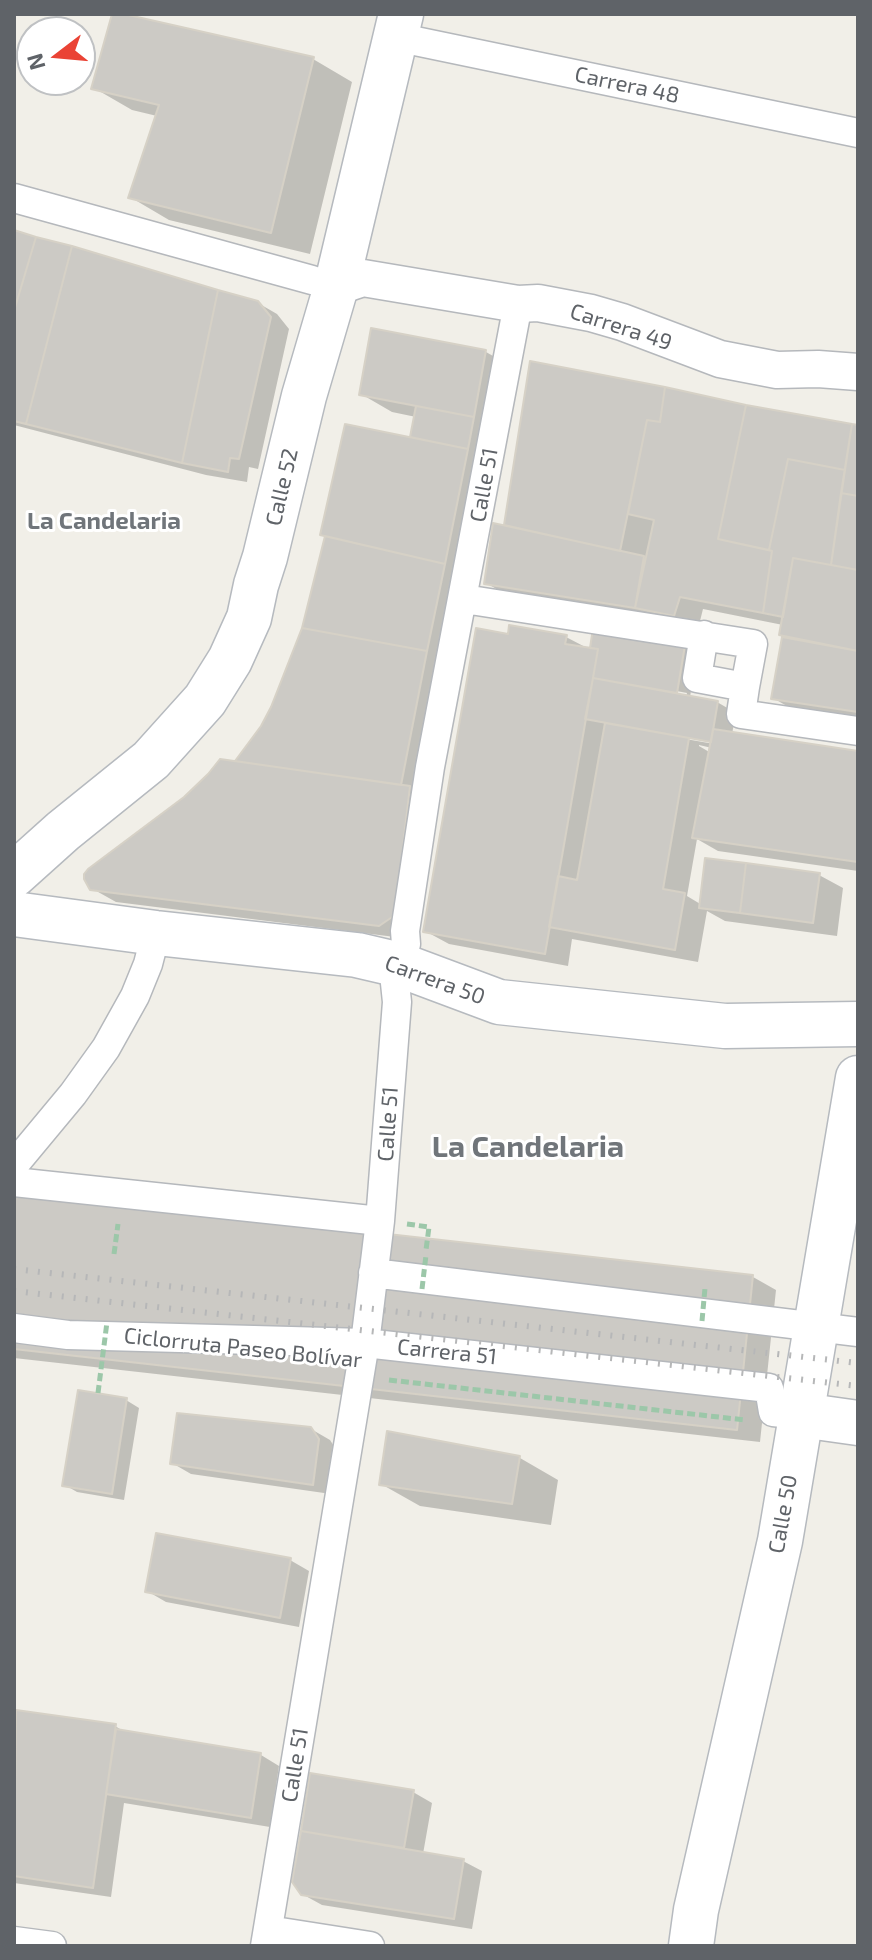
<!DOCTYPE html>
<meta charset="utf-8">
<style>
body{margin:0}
#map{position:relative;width:872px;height:1960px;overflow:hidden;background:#f1efe8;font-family:"Exo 2",sans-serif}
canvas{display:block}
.frame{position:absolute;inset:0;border:16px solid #5f6368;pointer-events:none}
.north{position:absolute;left:16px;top:16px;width:80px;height:80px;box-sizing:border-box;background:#fff;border:2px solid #bfc1c3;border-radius:50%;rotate:254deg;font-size:22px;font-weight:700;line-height:32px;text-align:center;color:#5f6368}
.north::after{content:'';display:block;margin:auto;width:28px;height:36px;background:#ea4335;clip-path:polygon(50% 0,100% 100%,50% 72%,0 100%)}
</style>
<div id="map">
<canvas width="872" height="1960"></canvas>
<div class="frame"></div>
<div class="north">N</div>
</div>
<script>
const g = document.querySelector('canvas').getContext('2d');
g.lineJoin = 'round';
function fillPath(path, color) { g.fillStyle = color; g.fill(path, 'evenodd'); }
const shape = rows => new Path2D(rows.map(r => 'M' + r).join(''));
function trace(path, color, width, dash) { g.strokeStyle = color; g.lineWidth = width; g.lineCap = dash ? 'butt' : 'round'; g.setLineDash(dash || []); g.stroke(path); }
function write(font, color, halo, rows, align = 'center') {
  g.font = font + ' "Exo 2",sans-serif'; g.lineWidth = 6; g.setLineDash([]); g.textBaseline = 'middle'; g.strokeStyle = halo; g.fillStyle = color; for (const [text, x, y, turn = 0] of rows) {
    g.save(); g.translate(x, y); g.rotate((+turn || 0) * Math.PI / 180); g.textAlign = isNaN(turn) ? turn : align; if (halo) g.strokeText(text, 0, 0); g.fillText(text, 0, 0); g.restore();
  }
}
fillPath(shape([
 [114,14,313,59,352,82,310,254,169,220,130,197,157,116,132,110,94,88],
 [14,232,258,303,277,314,289,329,258,469,249,467,247,482,206,475,14,425],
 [486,352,516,369,480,455,475,455,486,462,403,938,116,902,91,888,236,763,251,744,273,708,411,440,416,417,392,412,361,394],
 [531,363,748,407,858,426,858,719,792,709,773,698,784,636,783,625,703,609,698,629,505,594,486,583,506,528],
 [743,542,782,551,782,555,743,546],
 [595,630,685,647,697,654,690,697,717,702,736,713,732,734,858,753,858,871,718,851,697,839,687,896,702,905,819,875,843,888,837,936,725,921,707,911,698,962,572,939,568,966,449,944,425,931,510,637,566,637,591,650],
 [618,680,687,693,686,697,618,684],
 [611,722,721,741,720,745,611,726],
 [699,745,712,748,711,753,699,746],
 [14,1194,753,1277,776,1290,760,1442,14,1358],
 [126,1400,139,1408,124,1500,77,1492,65,1485],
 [311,1429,330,1440,337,1451,331,1494,191,1474,172,1463],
 [520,1458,558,1480,551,1525,420,1506,381,1484],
 [290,1560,309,1571,299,1627,166,1602,147,1591],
 [18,1712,115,1726,125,1732,261,1755,279,1766,270,1827,124,1803,111,1897,14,1883,14,1740],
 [312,1775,413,1792,432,1803,423,1854,463,1861,482,1871,472,1929,322,1905,302,1894,294,1881]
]), '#0003');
const building = shape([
 [112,14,124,14,314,57,271,233,128,198,159,105,91,89,112,14],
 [14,230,36,237,14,311,14,230],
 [36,237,72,246,26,424,14,421,14,311,36,237],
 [72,246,218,290,182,463,26,424,72,246],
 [218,290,258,301,271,317,239,459,230,458,228,472,182,463,218,290],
 [371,328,486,350,474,417,359,395,371,328],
 [530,361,665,387,660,422,647,420,620,551,504,525,530,361],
 [665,387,746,405,718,539,772,551,763,613,680,597,674,616,635,608,654,520,628,514,647,420,660,422,665,387],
 [746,405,852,424,845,470,788,459,769,550,718,539,746,405],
 [416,406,474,417,468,449,410,437,416,406],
 [345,424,468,449,445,564,320,535,345,424],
 [852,424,858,425,858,496,841,493,852,424],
 [788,459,845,470,831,565,793,558,783,617,763,613,772,551,769,550,788,459],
 [841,493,858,496,858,570,831,565,841,493],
 [493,523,644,556,635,608,484,584,493,523],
 [325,536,445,564,427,651,302,628,325,536],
 [793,558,858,570,858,651,779,635,793,558],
 [509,625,567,635,565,644,598,649,545,954,423,932,476,628,508,634,509,625],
 [302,628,427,651,401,785,235,761,261,726,271,707,302,628],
 [593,628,685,645,677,693,593,678,598,649,590,648,593,628],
 [782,637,858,651,858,712,771,699,782,637],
 [593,678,718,701,711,742,585,719,593,678],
 [605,723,689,738,663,889,685,893,675,950,549,927,558,876,577,880,605,723],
 [713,729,858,751,858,862,692,838,713,729],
 [220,759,410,786,395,915,379,926,90,890,84,879,84,874,88,869,184,797,208,774,220,759],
 [705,858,746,863,740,913,699,908,705,858],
 [746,863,820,873,813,923,740,913,746,863],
 [14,1192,753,1275,737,1430,14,1349,14,1192],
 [78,1390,127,1398,112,1494,62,1486,78,1390],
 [177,1413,311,1427,319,1439,313,1485,170,1464,177,1413],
 [387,1431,520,1456,512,1504,379,1485,387,1431],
 [156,1533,291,1558,280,1618,145,1592,156,1533],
 [16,1710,116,1724,93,1888,14,1876,16,1710],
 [116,1729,261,1753,251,1818,106,1794,116,1729],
 [310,1773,414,1790,404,1848,301,1831,310,1773],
 [301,1831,464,1859,454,1919,301,1895,292,1882,301,1831]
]);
fillPath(building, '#cccac5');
trace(building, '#d6d1c6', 2);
const pedestrian = shape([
 [396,37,858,133],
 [14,198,312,280],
 [464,599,753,644,745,687],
 [704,635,697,678,745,687,741,714,858,731],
 [14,1165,73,1094,106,1048,135,996,148,964,156,933],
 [14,1182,380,1221],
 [373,1273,858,1332],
 [14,1328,68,1335,365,1343,769,1388,773,1412,801,1415],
 [268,1930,370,1946],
 [14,1941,52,1946],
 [265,1946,365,1343,380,1221,397,1002,395,983,406,944,405,931,430,767,518,304]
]);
const minor = shape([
 [336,287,363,278,518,304,538,303,591,313,622,322,720,359,777,370,818,369,858,372]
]);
const tertiary = shape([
 [801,1415,858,1423]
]);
const secondary = shape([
 [14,875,63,831,151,760,205,700,230,660,249,618,256,585,265,557,304,396,336,287,401,14],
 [14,914,156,933,357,955,400,965,499,1002,725,1026,858,1024],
 [691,1946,696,1910,780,1541,858,1078]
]);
trace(pedestrian, '#b5b8bc', 31);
trace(minor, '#b5b8bc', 39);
trace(tertiary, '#b5b8bc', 47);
trace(secondary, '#b6babf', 47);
trace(shape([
 [407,1224,429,1227,426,1250],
 [114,1254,118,1224],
 [389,1380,745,1420]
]), '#9cc7a9', 5, [8, 4]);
trace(pedestrian, '#fff', 28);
trace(minor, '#fff', 36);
trace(tertiary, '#fff', 44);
trace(secondary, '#fff', 44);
trace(shape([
 [14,1269,858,1363],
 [14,1291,858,1386]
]), '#b6b7b8', 6, [2, 10]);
trace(shape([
 [422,1289,426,1255],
 [702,1321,705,1288],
 [98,1393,107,1322]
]), '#9cc7a9', 5, [8, 4]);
write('22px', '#5f6368', '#fff', [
 ["Carrera 48",627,85,12],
 ["Carrera 49",621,327,18],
 ["Calle 51",484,485,-80],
 ["Calle 52",282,487,-77],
 ["Carrera 50",435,980,20],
 ["Calle 51",388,1124,-86],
 ["Ciclorruta Paseo Bolívar",243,1348,6],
 ["Carrera 51",447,1352,6],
 ["Calle 50",783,1514,-80],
 ["Calle 51",295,1765,-81]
]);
write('bold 24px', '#70757a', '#fff', [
 ["La Candelaria",104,521]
]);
write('bold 30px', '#70757a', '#fff', [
 ["La Candelaria",528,1147]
]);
</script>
